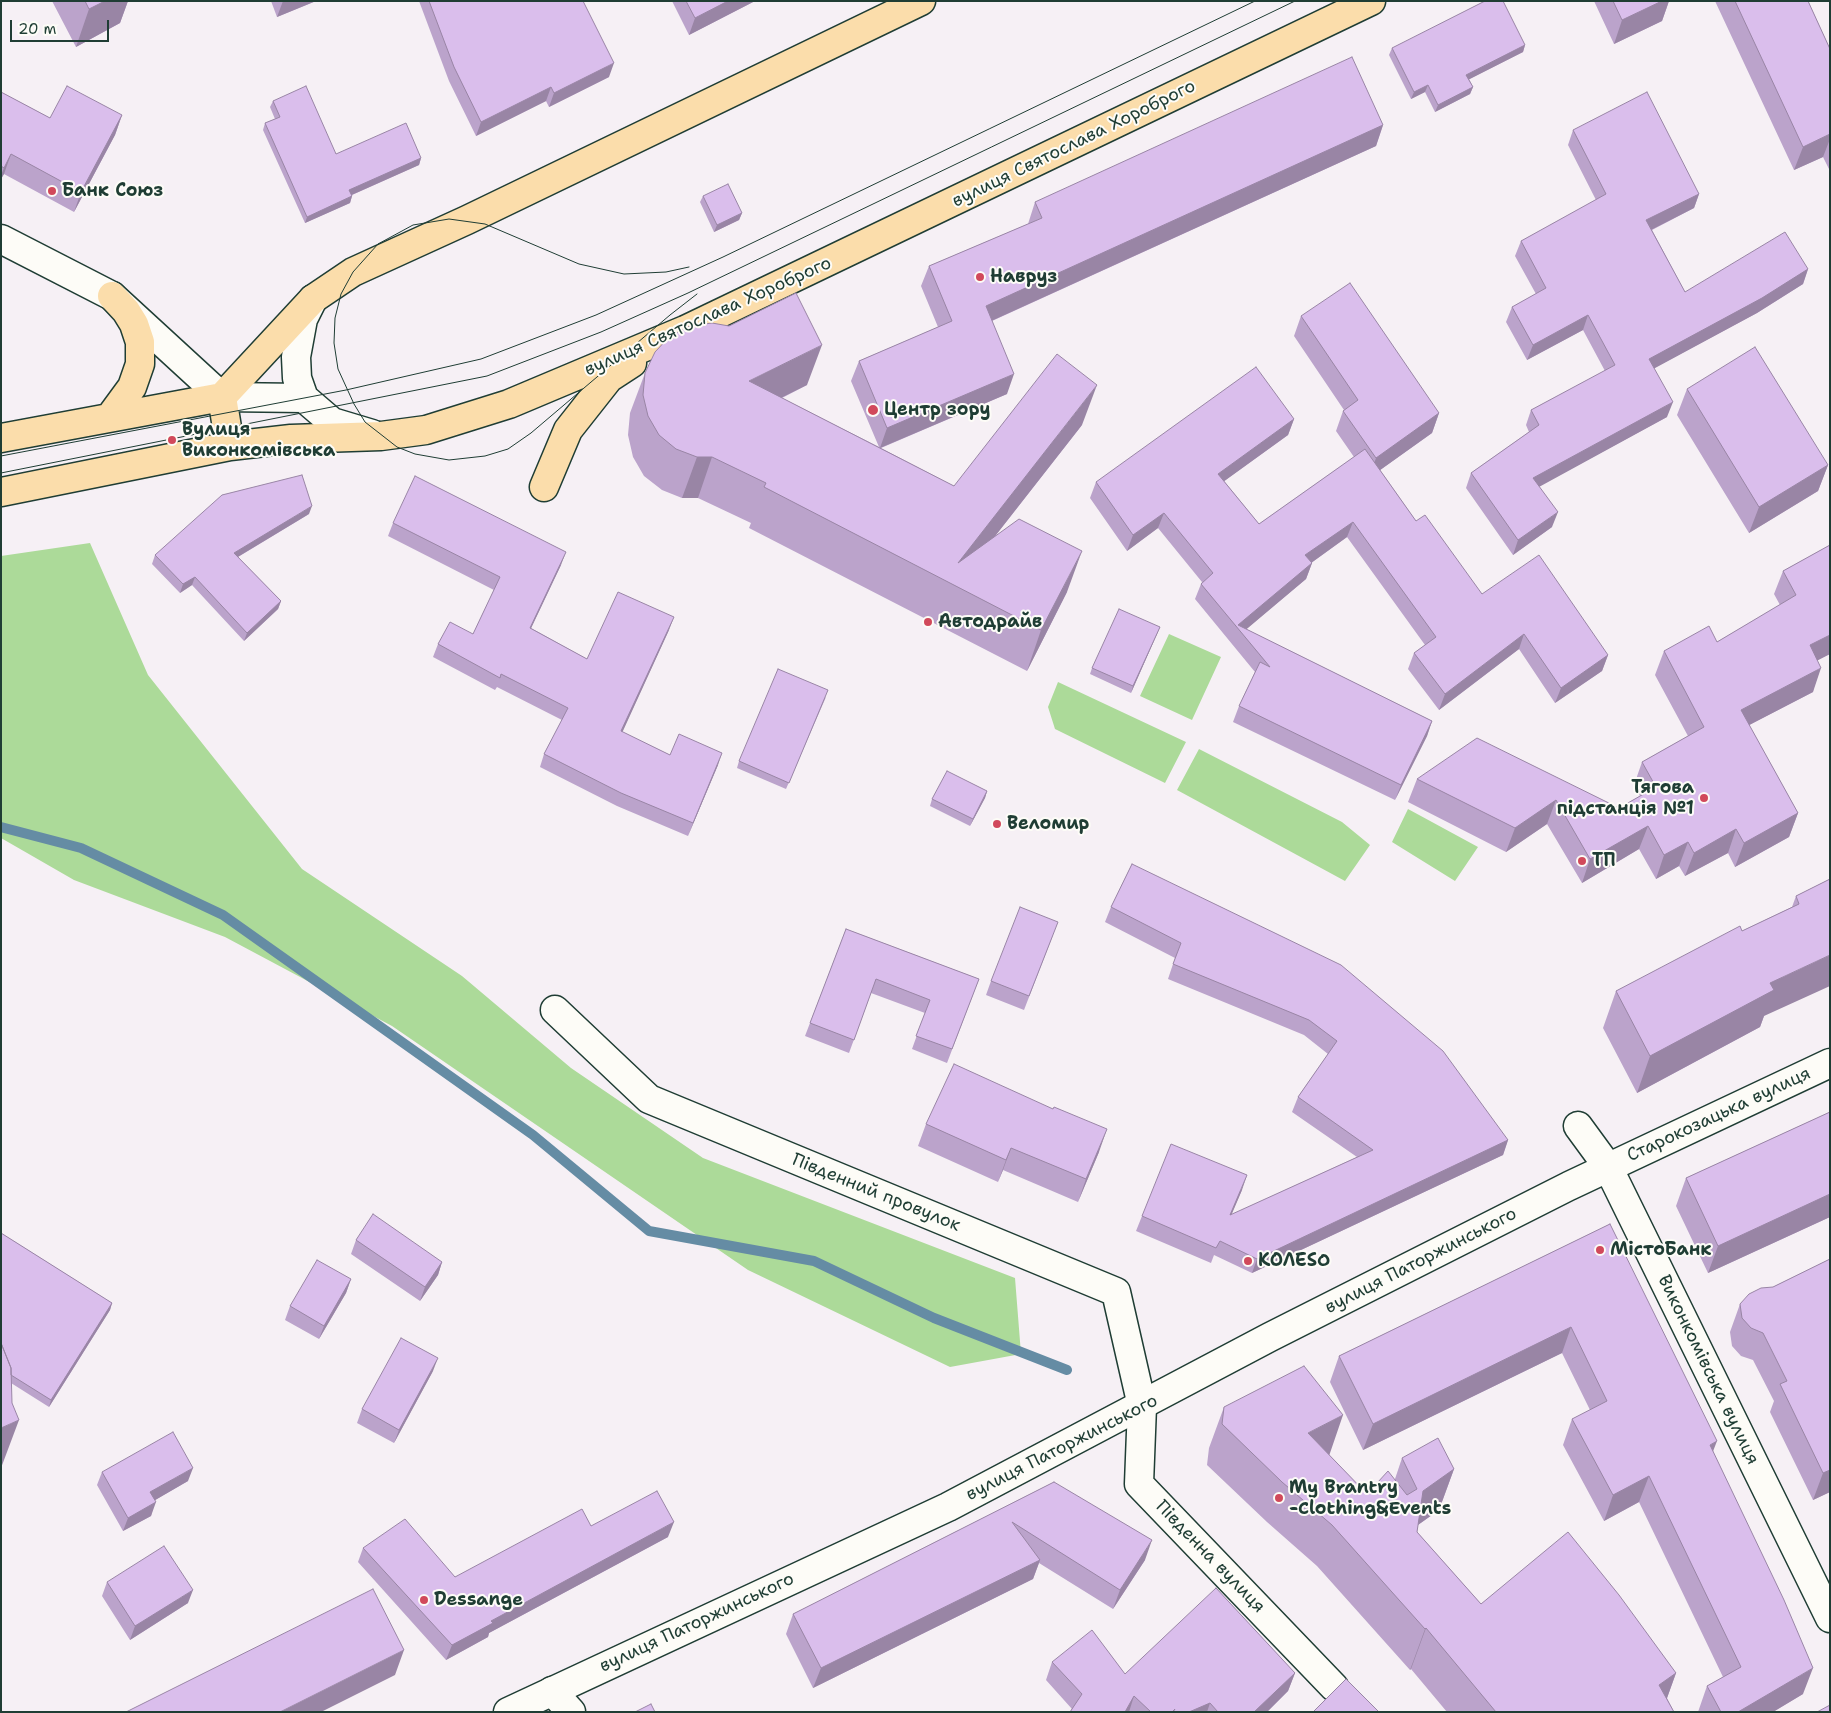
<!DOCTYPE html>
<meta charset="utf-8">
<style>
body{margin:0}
#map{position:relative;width:1831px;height:1713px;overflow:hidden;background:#f6f0f5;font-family:"Shantell Sans",sans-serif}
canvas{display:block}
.frame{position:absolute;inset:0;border:2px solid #1f3d34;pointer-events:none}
.scale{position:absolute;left:10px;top:20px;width:99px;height:22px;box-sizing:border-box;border:2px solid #1f3d34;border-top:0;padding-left:6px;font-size:15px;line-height:18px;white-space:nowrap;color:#1f3d34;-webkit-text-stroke:4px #fdfcf7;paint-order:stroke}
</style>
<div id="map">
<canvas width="1831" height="1713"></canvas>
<div class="frame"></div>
<div class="scale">20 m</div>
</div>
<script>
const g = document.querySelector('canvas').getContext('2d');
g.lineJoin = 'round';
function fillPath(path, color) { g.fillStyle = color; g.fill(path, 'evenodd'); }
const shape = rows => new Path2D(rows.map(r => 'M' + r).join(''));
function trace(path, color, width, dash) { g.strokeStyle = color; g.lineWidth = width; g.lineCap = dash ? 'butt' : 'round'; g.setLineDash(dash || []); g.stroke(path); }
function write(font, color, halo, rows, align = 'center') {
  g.font = font + ' "Shantell Sans",sans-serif'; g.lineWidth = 4; g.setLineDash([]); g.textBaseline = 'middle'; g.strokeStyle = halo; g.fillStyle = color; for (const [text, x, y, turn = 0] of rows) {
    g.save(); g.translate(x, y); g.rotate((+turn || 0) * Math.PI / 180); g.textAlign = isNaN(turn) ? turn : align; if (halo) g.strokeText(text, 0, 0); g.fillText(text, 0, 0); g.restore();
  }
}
fillPath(shape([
 [90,543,148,675,302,869,462,976,571,1068,703,1158,1015,1278,1021,1354,950,1367,748,1270,392,1026,225,937,74,880,1,838,1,556],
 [1169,634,1221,657,1192,720,1140,696],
 [1058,682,1186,742,1165,783,1055,729,1048,707],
 [1199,749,1342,822,1370,845,1345,881,1177,790],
 [1408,809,1478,847,1455,881,1392,842]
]), '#acda99');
trace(shape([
 [1,827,81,848,223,915,533,1135,649,1231,814,1261,934,1318,1067,1370]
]), '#658ca4', 10);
const minor = shape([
 [1,239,112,296,222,397,304,398,332,422,372,434],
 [304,398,297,378,296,357,303,319,313,299],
 [555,1010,649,1099,1116,1292,1142,1406,1139,1484,1334,1687],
 [1578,1126,1608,1167,1830,1618],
 [552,1691,571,1712]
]);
const tertiary = shape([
 [508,1712,948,1507,1270,1337,1569,1186,1830,1063]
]);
const primary = shape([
 [222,397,230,446],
 [110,417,132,387,140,364,140,342,134,324,126,311,112,296],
 [1,438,222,397,313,299,353,272,467,220,921,1],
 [544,487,568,430,609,378,632,363],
 [1,492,230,446,291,439,381,436,426,430,509,404,685,330,1371,1]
]);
trace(minor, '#1f3d34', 31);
trace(tertiary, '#1f3d34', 31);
trace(primary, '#1f3d34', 31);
trace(minor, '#fdfcf7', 28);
trace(tertiary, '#fdfcf7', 28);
trace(primary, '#fbddab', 28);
trace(shape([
 [689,267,666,272,624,274,579,264,485,224,449,219,413,225,378,244,353,272,341,294,335,318,334,343,338,369,354,404,365,422,397,447,415,454,449,460,485,456,508,449,531,433,670,315,697,294],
 [1,456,346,390,481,359,596,315,723,257,1255,1],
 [1,473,487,376,601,332,688,293,1295,1]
]), '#1f3d34', 1);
fillPath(shape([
 [52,1,128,1,120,23,76,47],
 [271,1,316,1,277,17],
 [419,1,583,1,609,77,549,107,546,101,476,136,449,81],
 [672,1,755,1,689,35],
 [1594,1,1669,1,1662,21,1614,44],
 [1715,1,1808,1,1830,49,1830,171,1823,157,1794,170],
 [1525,45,1523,52,1469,79,1473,87,1470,94,1435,112,1425,92,1411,99,1389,55,1392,48],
 [1,92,50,118,122,115,115,135,74,212,4,174,1,179],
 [273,101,336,154,421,158,419,165,352,195,352,196,350,203,305,223,263,130,265,123,275,119,270,107],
 [1383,125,1376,146,992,321,1007,394,881,448,954,486,1082,425,996,535,1067,592,1027,671,749,528,751,523,698,498,682,498,662,490,644,476,633,457,628,435,630,413,645,373,807,385,782,398,879,447,851,381,859,361,938,327,921,286,929,266,1028,224,1035,202],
 [1573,130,1699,194,1694,208,1652,230,1685,292,1808,269,1803,284,1757,313,1654,368,1667,417,1539,486,1552,527,1513,555,1466,488,1471,473,1529,432,1526,425,1531,410,1605,371,1583,330,1527,360,1506,322,1512,307,1536,294,1515,256,1521,241,1596,200,1568,145],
 [703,196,742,213,739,220,714,232,700,202],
 [1301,316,1439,413,1432,433,1380,470,1416,521,1482,594,1608,655,1602,671,1555,703,1519,649,1439,710,1408,669,1414,653,1425,645,1347,537,1311,563,1312,563,1306,579,1246,629,1432,721,1427,736,1395,800,1233,722,1239,706,1255,672,1195,599,1201,584,1202,582,1158,528,1127,551,1090,498,1096,482,1294,419,1288,435,1224,481,1259,524,1354,457,1336,431,1343,411,1344,410,1294,336],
 [1687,389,1828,465,1818,491,1749,533,1677,415],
 [309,514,238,557,281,601,278,609,244,641,192,585,180,593,152,564,155,555],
 [393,523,561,565,531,628,587,659,669,630,622,732,670,755,718,765,688,836,617,806,540,767,544,754,562,720,497,687,495,690,433,657,438,644,473,634,494,590,388,536],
 [1830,545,1830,654,1817,660,1813,692,1749,725,1798,813,1789,837,1735,867,1728,853,1685,876,1679,866,1656,879,1639,849,1582,883,1547,824,1506,852,1408,802,1417,779,1619,808,1640,796,1634,785,1642,762,1688,736,1655,675,1664,651,1717,642,1780,605,1774,594,1783,571],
 [1160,627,1131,693,1090,674,1092,668],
 [826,697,786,789,737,768,739,761],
 [987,791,985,798,970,826,930,806,932,799],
 [1132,864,1508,1140,1503,1155,1252,1273,1214,1255,1211,1263,1136,1231,1142,1216,1242,1190,1231,1215,1357,1157,1292,1112,1298,1097,1328,1054,1304,1035,1168,979,1175,958,1105,922,1111,907],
 [1830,879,1764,1016,1760,1027,1637,1093,1603,1028,1616,991,1792,907,1796,896],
 [846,929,979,979,947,1063,912,1049,925,1013,871,993,849,1053,805,1036],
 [1053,935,1024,1010,986,995,991,981],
 [1053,1109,1099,1152,1078,1202,1003,1170,998,1182,918,1146,926,1124],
 [1830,1112,1830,1217,1708,1273,1676,1206,1686,1178],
 [1610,1224,1713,1451,1803,1694,1773,1712,1698,1712,1707,1686,1723,1677,1639,1502,1604,1521,1563,1445,1572,1419,1590,1410,1562,1353,1363,1450,1330,1382,1339,1356],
 [1,1233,112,1303,110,1310,49,1407,11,1383],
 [356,1240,442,1262,438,1275,420,1301,351,1254],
 [1830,1259,1830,1492,1813,1500,1770,1412,1774,1401,1753,1360,1741,1356,1732,1346,1730,1332,1740,1304,1773,1287],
 [351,1279,346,1293,319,1339,285,1320,290,1306],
 [433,1371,394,1443,357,1423,362,1409],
 [1224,1407,1329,1455,1367,1494,1395,1479,1402,1458,1454,1469,1439,1510,1418,1525,1417,1532,1481,1604,1676,1673,1667,1698,1674,1712,1447,1712,1411,1669,1410,1670,1317,1566,1267,1522,1207,1465,1209,1448],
 [102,1472,188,1481,155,1500,151,1516,123,1531,97,1485],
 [1054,1482,1145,1560,1113,1609,1039,1563,1033,1579,813,1688,786,1634,793,1614],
 [591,1526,668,1537,489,1633,488,1637,446,1660,358,1562,363,1548,455,1577],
 [107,1582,188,1603,130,1640,102,1596],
 [1052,1662,1125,1674,1295,1673,1288,1691,1267,1712,1070,1712,1072,1709,1046,1680]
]), '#bba3cb');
fillPath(shape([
 [105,1,128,1,120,23,76,47,89,9],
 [283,1,316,1,277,17],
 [728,1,755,1,689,35,695,18],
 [1662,1,1669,1,1662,21,1614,44,1622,20],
 [1525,45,1523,52,1464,82,1466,75],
 [614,63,609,77,549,107,554,93],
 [1428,85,1425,92,1411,99,1414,92],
 [551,87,546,101,476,136,481,122],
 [1473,87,1470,94,1435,112,1438,105],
 [122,115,115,135,74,212,81,192],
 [1383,125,1376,146,978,327,986,306],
 [1830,134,1830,139,1823,157,1794,170,1803,147],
 [11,154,4,174,1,179,1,175,4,168],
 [421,158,419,165,347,197,349,190],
 [1699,194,1694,208,1641,235,1646,220],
 [352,196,350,203,305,223,307,217],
 [742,213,739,220,714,232,717,225],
 [1808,269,1803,284,1757,313,1644,374,1649,359],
 [1588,315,1583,330,1527,360,1533,345],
 [822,345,807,385,734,421,749,381],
 [1014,374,1007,394,880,448,887,428],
 [1097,385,1082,425,956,586,958,563],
 [1673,402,1667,417,1528,493,1533,478],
 [1439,413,1432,433,1369,478,1376,458],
 [1294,419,1288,435,1212,490,1218,474],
 [697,457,712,457,698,498,682,498],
 [1828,465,1818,491,1749,533,1759,507],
 [312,506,309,514,231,561,234,553],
 [1558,512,1552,527,1513,555,1518,540],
 [1164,513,1158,528,1127,551,1133,535],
 [1353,522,1347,537,1300,571,1305,555],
 [1082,551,1067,592,1027,671,1041,630],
 [566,552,561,565,525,641,530,628],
 [1312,563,1306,579,1242,633,1238,625],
 [195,577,192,585,180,593,183,584],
 [281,601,278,609,244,641,247,633],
 [674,617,669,630,617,744,621,731],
 [1160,627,1157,634,1131,693,1133,686],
 [1524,634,1519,649,1439,710,1445,694],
 [1830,635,1830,654,1801,669,1810,645],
 [1608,655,1602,671,1555,703,1561,688],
 [1821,668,1813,692,1732,734,1741,710],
 [1432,721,1427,736,1395,800,1401,785],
 [722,753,718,765,688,836,693,823],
 [987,791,985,798,970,826,973,819],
 [1556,800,1547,824,1506,852,1515,828],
 [1798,813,1789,837,1735,867,1744,843],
 [1648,826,1639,849,1582,883,1590,859],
 [1736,829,1728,853,1685,876,1694,853],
 [1688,842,1679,866,1656,879,1664,855],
 [1830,955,1830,986,1764,1016,1760,1027,1637,1093,1650,1056,1770,983],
 [1107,1129,1099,1152,1078,1202,1086,1179],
 [1508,1140,1503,1155,1252,1273,1257,1259],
 [1011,1148,1003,1170,998,1182,1006,1160],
 [1247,1175,1242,1190,1225,1230,1230,1215],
 [1830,1194,1830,1217,1708,1273,1718,1246],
 [442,1262,438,1275,420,1301,425,1287],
 [351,1279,346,1293,319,1339,324,1326],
 [112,1303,110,1310,49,1407,51,1400],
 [1571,1327,1562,1353,1363,1450,1373,1424],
 [438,1358,433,1371,394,1443,399,1430],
 [1343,1415,1329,1456,1308,1433],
 [19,1420,1,1468,1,1428],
 [1717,1441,1707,1467,1710,1445],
 [193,1468,188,1481,145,1506,150,1492],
 [1454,1469,1439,1510,1408,1532,1423,1491],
 [1830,1470,1830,1492,1813,1500,1823,1473],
 [1649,1476,1639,1502,1604,1521,1613,1495],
 [156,1502,151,1516,123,1531,128,1518],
 [674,1522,668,1537,489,1633,488,1637,446,1660,452,1645,491,1621],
 [1152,1540,1145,1560,1113,1609,1120,1590],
 [1040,1560,1033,1579,813,1688,821,1668],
 [193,1590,188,1603,130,1640,135,1626],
 [1426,1628,1411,1669,1410,1670,1425,1629],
 [404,1650,395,1675,321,1712,280,1712],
 [1813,1668,1803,1694,1773,1712,1738,1712],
 [1295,1673,1288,1691,1267,1712,1254,1712],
 [1676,1673,1662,1712,1659,1685],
 [1134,1696,1129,1712,1125,1712],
 [1210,1703,1207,1712,1189,1712]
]), '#9985a5');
const building = shape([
 [85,1,105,1,89,9,85,1],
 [429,1,583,1,614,63,554,93,551,87,481,122,454,67,429,1],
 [686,1,728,1,695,18,686,1],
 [1485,1,1503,1,1525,45,1466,75,1473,87,1438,105,1428,85,1414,92,1392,48,1485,1],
 [1613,1,1662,1,1622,20,1613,1],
 [1735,1,1808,1,1830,49,1830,134,1803,147,1735,1],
 [1352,57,1383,125,986,306,1014,374,887,428,859,361,952,321,929,266,1042,218,1035,202,1352,57],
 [67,86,122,115,81,192,11,154,4,168,1,166,1,92,50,118,67,86],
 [306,86,336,154,406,123,421,158,349,190,352,196,307,217,265,123,280,117,273,101,306,86],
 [1647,92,1699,194,1646,220,1685,292,1785,232,1808,269,1762,298,1649,359,1673,402,1533,478,1558,512,1518,540,1471,473,1539,425,1531,410,1615,365,1588,315,1533,345,1512,307,1546,288,1521,241,1606,194,1573,130,1647,92],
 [728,184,742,213,717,225,703,196,728,184],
 [1350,283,1439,413,1376,458,1343,411,1358,400,1301,316,1350,283],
 [796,293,822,345,749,381,954,486,1057,354,1097,385,958,563,1019,519,1082,551,1041,630,764,487,766,483,712,457,697,457,676,449,659,435,648,416,643,395,645,373,655,352,670,336,690,326,712,323,729,326,796,293],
 [1755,347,1828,465,1759,507,1687,389,1755,347],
 [1256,367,1294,419,1218,474,1259,524,1365,449,1416,521,1425,515,1482,594,1539,555,1608,655,1561,688,1524,634,1445,694,1414,653,1436,637,1353,522,1305,555,1312,563,1238,625,1432,721,1401,785,1239,706,1260,662,1270,667,1201,584,1213,573,1164,513,1133,535,1096,482,1256,367],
 [302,475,312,506,234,553,281,601,247,633,195,577,183,584,155,555,222,495,302,475],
 [415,476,566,552,530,628,587,659,618,592,674,617,621,731,670,755,679,734,722,753,693,823,621,793,544,754,568,708,501,674,500,678,438,644,450,622,473,634,500,577,393,523,415,476],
 [1830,545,1830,635,1810,645,1821,668,1741,710,1798,813,1744,843,1736,829,1694,853,1688,842,1664,855,1648,826,1590,859,1556,800,1515,828,1417,779,1477,738,1619,808,1656,787,1642,762,1704,727,1664,651,1709,626,1717,642,1796,595,1783,571,1830,545],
 [1119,609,1160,627,1133,686,1092,668,1119,609],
 [778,669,828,690,789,783,739,761,778,669],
 [947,771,987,791,973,819,932,799,947,771],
 [1132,864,1341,965,1443,1051,1508,1140,1257,1259,1220,1241,1216,1248,1142,1216,1171,1144,1247,1175,1230,1215,1373,1150,1298,1097,1337,1041,1309,1020,1173,964,1181,943,1111,907,1132,864],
 [1830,879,1830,955,1770,983,1774,990,1650,1056,1616,991,1740,926,1742,931,1799,904,1796,896,1830,879],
 [1020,907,1058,922,1029,996,991,981,1020,907],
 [846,929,979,979,952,1049,916,1036,930,1000,876,979,854,1040,810,1023,846,929],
 [954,1064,1053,1109,1054,1107,1107,1129,1086,1179,1011,1148,1006,1160,926,1124,954,1064],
 [1830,1112,1830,1194,1718,1246,1686,1178,1830,1112],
 [373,1214,442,1262,425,1287,356,1240,373,1214],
 [1610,1224,1717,1441,1710,1445,1784,1600,1813,1668,1738,1712,1721,1712,1707,1686,1741,1667,1649,1476,1613,1495,1572,1419,1607,1401,1571,1327,1373,1424,1339,1356,1610,1224],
 [1,1233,112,1303,51,1400,11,1375,11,1368,1,1343,1,1233],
 [1830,1259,1830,1470,1823,1473,1780,1384,1787,1381,1763,1333,1751,1328,1742,1318,1740,1304,1749,1294,1761,1288,1773,1287,1830,1259],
 [317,1260,351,1279,324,1326,290,1306,317,1260],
 [401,1338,438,1358,399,1430,362,1409,401,1338],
 [1,1343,11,1368,12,1403,19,1420,1,1428,1,1343],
 [1304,1366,1343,1415,1308,1433,1367,1494,1388,1471,1407,1495,1417,1489,1402,1458,1438,1438,1454,1469,1423,1491,1417,1532,1481,1604,1568,1532,1619,1595,1676,1673,1659,1685,1674,1712,1496,1712,1426,1628,1425,1629,1332,1525,1282,1482,1222,1424,1224,1407,1304,1366],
 [173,1432,193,1468,150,1492,156,1502,128,1518,102,1472,173,1432],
 [1054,1482,1152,1540,1120,1590,1012,1522,1040,1560,821,1668,793,1614,1054,1482],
 [657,1491,674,1522,491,1621,493,1623,452,1645,363,1548,405,1519,455,1577,582,1509,591,1526,657,1491],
 [164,1546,193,1590,135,1626,107,1582,164,1546],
 [1216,1588,1295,1673,1254,1712,1218,1712,1210,1703,1189,1712,1173,1712,1175,1709,1172,1712,1151,1712,1134,1696,1125,1712,1070,1712,1082,1694,1052,1662,1092,1630,1125,1674,1216,1588],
 [373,1589,404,1650,280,1712,126,1712,373,1589],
 [1346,1679,1379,1712,1313,1712,1346,1679],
 [651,1704,655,1712,635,1712,651,1704],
 [1830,1705,1830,1712,1817,1712,1830,1705]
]);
fillPath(building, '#dabeec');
trace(building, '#9985a5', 1);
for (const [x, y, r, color] of [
 [52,191,5,"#d1495b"],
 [980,277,5,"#d1495b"],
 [873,410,6,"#d1495b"],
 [172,440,5,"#d1495b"],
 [928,622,5,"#d1495b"],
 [1704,798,5,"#d1495b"],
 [997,824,5,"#d1495b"],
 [1582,861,5,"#d1495b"],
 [1600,1250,5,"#d1495b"],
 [1248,1261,5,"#d1495b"],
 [1279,1498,5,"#d1495b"],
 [424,1600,5,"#d1495b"]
]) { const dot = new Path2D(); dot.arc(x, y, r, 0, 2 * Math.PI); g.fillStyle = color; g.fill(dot); trace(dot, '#fdfcf7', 2); }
write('18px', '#1f3d34', '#fdfcf7', [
 ["вулиця Святослава Хороброго",1074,144,-26],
 ["вулиця Святослава Хороброго",708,317,-24],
 ["Старокозацька вулиця",1719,1115,-25],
 ["Південний провулок",876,1193,22],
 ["вулиця Паторжинського",1421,1261,-27],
 ["Виконкомівська вулиця",1708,1370,64],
 ["вулиця Паторжинського",1062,1448,-27],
 ["Південна вулиця",1210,1557,46],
 ["вулиця Паторжинського",697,1623,-25]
]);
write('bold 18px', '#1f3d34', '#fdfcf7', [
 ["Банк Союз",62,191],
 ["Навруз",990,277],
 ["Центр зору",884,410],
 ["Вулиця",182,430],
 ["Виконкомівська",182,451],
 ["Автодрайв",938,622],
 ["Тягова",1694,788,"right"],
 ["підстанція №1",1694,809,"right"],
 ["Веломир",1007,824],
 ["ТП",1592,861],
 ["МістоБанк",1610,1250],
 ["КОЛЕSO",1258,1261],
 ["My Brantry",1289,1488],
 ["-Clothing&Events",1289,1509],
 ["Dessange",434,1600]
], 'left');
</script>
